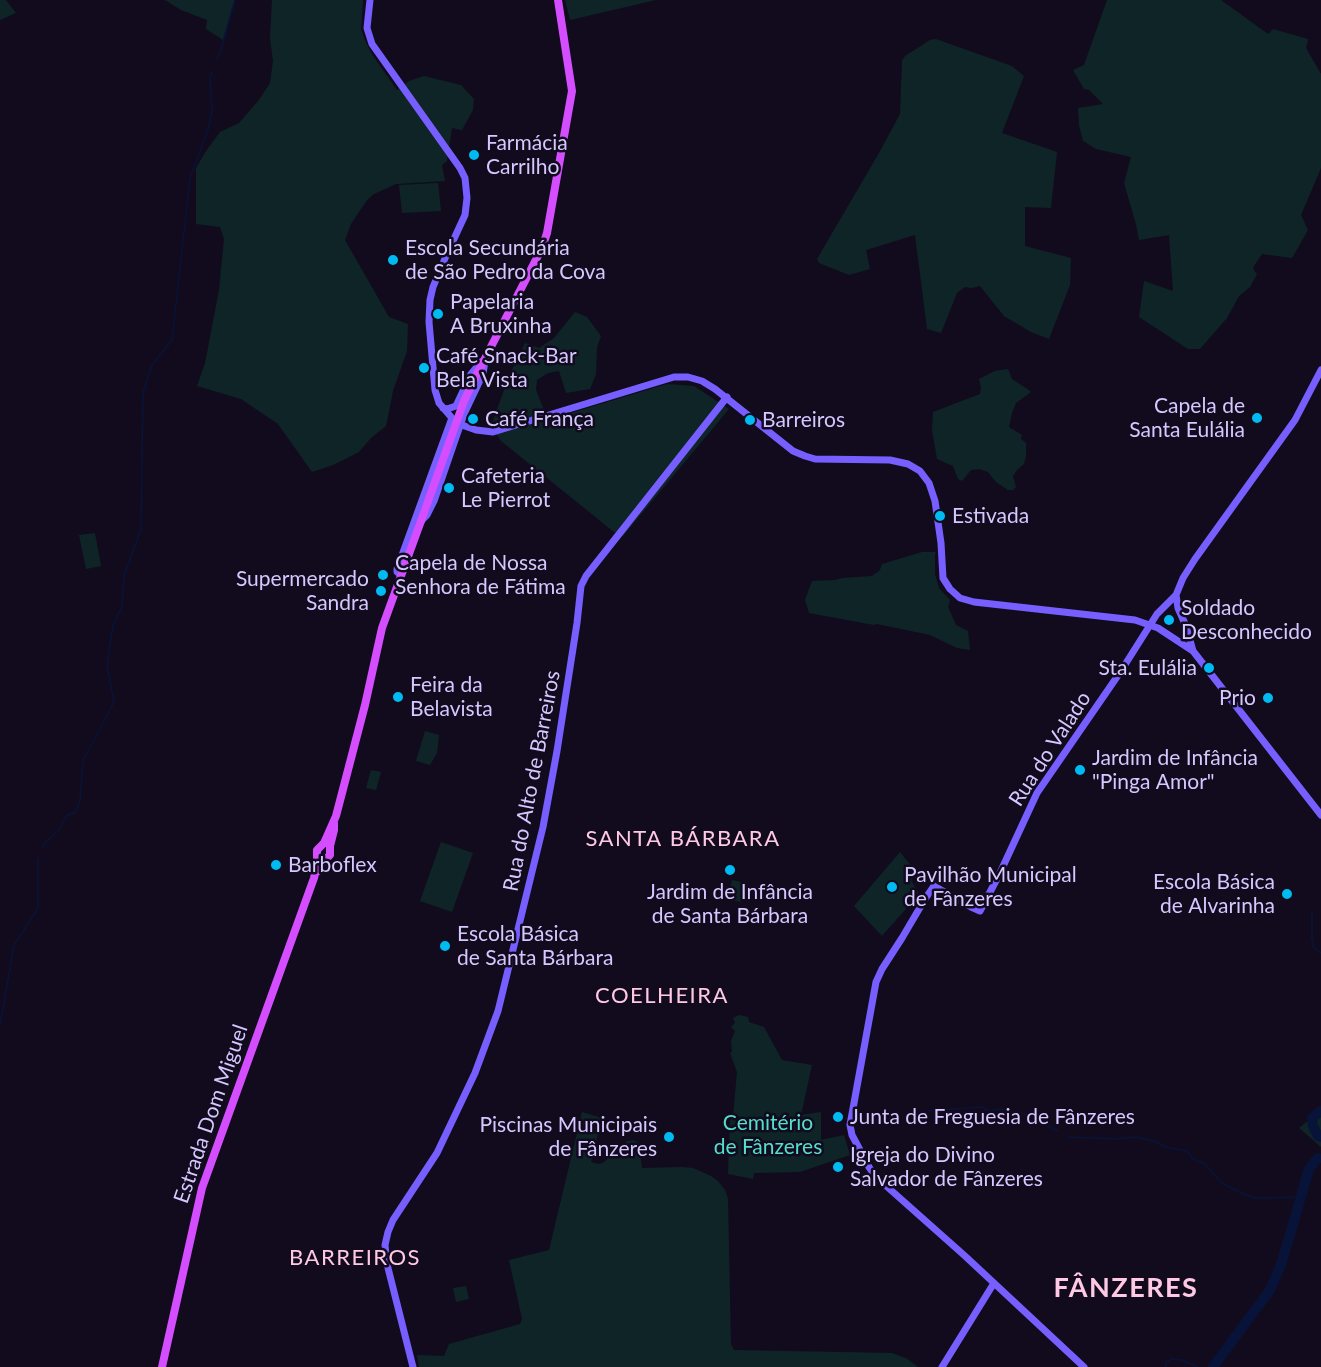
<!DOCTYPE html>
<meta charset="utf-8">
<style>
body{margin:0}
canvas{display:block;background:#110b1d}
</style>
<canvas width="1321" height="1367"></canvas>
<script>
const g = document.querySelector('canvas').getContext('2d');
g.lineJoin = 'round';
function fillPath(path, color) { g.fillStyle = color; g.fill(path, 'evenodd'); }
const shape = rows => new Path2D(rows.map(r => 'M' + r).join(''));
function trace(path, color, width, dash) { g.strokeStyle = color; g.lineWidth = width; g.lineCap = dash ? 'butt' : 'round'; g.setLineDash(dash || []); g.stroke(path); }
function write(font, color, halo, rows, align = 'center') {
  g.font = font + ' Lato,sans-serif'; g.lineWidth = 5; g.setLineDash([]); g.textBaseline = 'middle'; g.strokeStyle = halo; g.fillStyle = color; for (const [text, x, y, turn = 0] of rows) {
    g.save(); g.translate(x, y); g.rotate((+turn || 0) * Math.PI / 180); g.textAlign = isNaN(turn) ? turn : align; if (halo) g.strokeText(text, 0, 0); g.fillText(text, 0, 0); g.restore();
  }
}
fillPath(shape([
 [0,0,6,0,16,13,0,20],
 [165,0,235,0,223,40,206,29,207,20,181,10],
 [272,0,363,0,361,29,364,38,371,53,397,90,409,81,424,76,461,85,474,99,473,110,462,130,452,128,447,161,442,165,445,181,396,184,374,194,367,200,351,224,345,240,389,317,408,324,407,351,393,391,386,426,371,438,359,452,333,465,312,472,278,424,241,399,197,386,205,363,219,290,224,239,220,227,196,224,196,168,206,151,220,132,239,123,259,100,270,83,273,61,270,38],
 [565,0,656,0,570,20],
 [1107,0,1221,0,1268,34,1273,29,1308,39,1306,48,1321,74,1321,168,1301,215,1308,230,1292,258,1262,254,1254,266,1253,269,1257,274,1250,287,1239,296,1227,318,1200,349,1188,349,1139,317,1144,281,1173,291,1169,235,1139,240,1136,224,1124,183,1131,157,1096,149,1083,141,1079,125,1078,108,1103,104,1089,90,1084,89,1073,70,1084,65],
 [936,39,1012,66,1024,76,1002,133,1057,152,1051,208,1025,207,1025,246,1071,258,1070,285,1049,339,1031,332,1004,316,980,286,971,288,965,287,957,293,941,333,927,329,915,235,866,250,870,269,849,275,819,263,817,259,879,153,900,114,902,61,905,56,930,40],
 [438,183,441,211,402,213,399,185],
 [575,312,587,317,601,336,597,347,596,374,590,389,566,393,559,371,548,373,537,380,536,390,548,420,667,384,694,386,729,409,623,536,614,532,501,441,491,426,510,374,525,343,539,348,554,338],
 [1008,369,1012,379,1026,388,1031,392,1016,403,1012,413,1009,427,1022,435,1021,439,1026,443,1026,456,1024,464,1017,470,1013,476,1016,487,1013,490,1008,490,996,482,988,472,979,469,971,470,962,481,958,479,953,466,937,459,932,430,933,412,980,394,981,388,979,379,995,371],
 [95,533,101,566,86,569,79,535],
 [922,552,936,552,935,554,935,574,939,588,950,600,948,607,956,625,968,631,970,650,957,648,930,635,877,624,874,625,809,613,805,600,812,581,835,580,842,578,872,576,880,570,882,564],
 [425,731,439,735,437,753,430,765,416,761],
 [371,770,381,772,376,790,366,788],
 [441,842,473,853,452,912,420,901],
 [900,852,916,872,911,880,919,894,882,936,854,906],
 [732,880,745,883,741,902,728,899],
 [739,1015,748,1017,749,1022,764,1027,782,1060,812,1065,801,1115,821,1112,821,1140,844,1135,850,1155,800,1172,754,1173,753,1179,728,1174,730,1121,733,1116,737,1072,730,1053,732,1052,731,1041,735,1031,731,1027,735,1023,733,1018],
 [582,1112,602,1118,591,1162,598,1164,603,1163,627,1141,634,1140,639,1143,642,1168,682,1167,693,1168,711,1176,718,1181,725,1190,728,1199,731,1344,734,1350,892,1353,906,1358,918,1367,419,1367,417,1355,444,1356,449,1344,520,1324,522,1319,509,1260,549,1250],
 [1321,1114,1321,1147,1299,1128,1314,1116],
 [466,1286,469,1299,456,1302,453,1288]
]), '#0e2427');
trace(shape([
 [217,60,222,46,235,0],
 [42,848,44,844,59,830,66,816,76,812,80,800,83,761,114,702,107,666,113,625,122,606,124,576,141,529,143,393,152,365,172,340,190,178,208,130,212,111,210,77,212,72],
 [1312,911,1312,940,1314,948,1321,953],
 [0,1025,14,945,38,908,38,858],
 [926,1111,981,1107,990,1111,999,1109,1025,1114,1058,1131],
 [1068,1137,1116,1139,1137,1137,1154,1141,1165,1147,1187,1151,1193,1159,1205,1164,1222,1183,1243,1194,1257,1198,1301,1197],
 [1166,1367,1166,1363,1171,1359,1182,1360,1197,1367]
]), '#081339', 1.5);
trace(shape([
 [1321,1111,1312,1118,1313,1126,1318,1136,1321,1137],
 [1213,1367,1270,1290,1281,1265,1309,1169,1318,1158]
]), '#081339', 10);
trace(shape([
 [370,0,367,28,372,44,460,168,465,178,467,198,465,215,446,256,433,287,430,300,429,322,435,390,439,403,452,418,462,425,476,430,493,432,674,377,688,377,702,381,715,389,793,451,805,456,815,459,890,460,908,464,920,471,929,483,935,501,941,543,943,578,950,589,960,598,974,602,1135,620,1158,628,1193,651,1321,815],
 [443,408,447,409,456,406,471,374,481,362],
 [422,520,427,515,434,501,464,414,483,374,485,361],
 [401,575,397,572,397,569,452,418],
 [1176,595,1178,608,1186,626,1193,651],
 [413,1367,387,1264,385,1245,388,1232,393,1220,437,1153,475,1073,498,1011,543,827,557,751,577,623,581,586,586,576,727,397],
 [942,1367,994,1283],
 [1084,1367,965,1256,875,1176,869,1167,852,1135,850,1125,876,982,882,969,902,938,925,899,934,886,971,907,980,911,999,875,1037,793,1121,671,1157,614,1176,595,1183,578,1195,559,1295,420,1321,370]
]), '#775eff', 7);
trace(shape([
 [478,372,542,248,547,233,572,91,558,0],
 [318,871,322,863,330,855,330,846,334,830,334,823],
 [162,1367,202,1188,314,878,317,865,317,850,324,843,336,816,365,705,382,628,421,521]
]), '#d44eff', 8);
trace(shape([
 [421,521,464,401,478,372]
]), '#d44eff', 8);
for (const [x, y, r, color] of [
 [474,155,6,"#00baf2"],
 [393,260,6,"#00baf2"],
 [438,314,6,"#00baf2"],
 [424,368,6,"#00baf2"],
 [1257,418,6,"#00baf2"],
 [473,419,6,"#00baf2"],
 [750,420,6,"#00baf2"],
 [449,488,6,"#00baf2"],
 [940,516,6,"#00baf2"],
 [383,575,6,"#00baf2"],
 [381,591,6,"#00baf2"],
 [1169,620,6,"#00baf2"],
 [1209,668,6,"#00baf2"],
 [398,697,6,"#00baf2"],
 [1268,698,6,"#00baf2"],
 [1080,770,6,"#00baf2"],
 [276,865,6,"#00baf2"],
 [730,870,6,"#00baf2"],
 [892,887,6,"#00baf2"],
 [1287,894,6,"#00baf2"],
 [445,946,6,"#00baf2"],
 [838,1117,6,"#00baf2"],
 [669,1137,6,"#00baf2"],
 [838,1167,6,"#00baf2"]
]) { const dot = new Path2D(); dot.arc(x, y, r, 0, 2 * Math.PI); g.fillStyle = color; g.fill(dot); trace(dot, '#110b1d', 2); }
write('21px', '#d5c7ff', '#110b1d', [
 ["Farmácia",486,143],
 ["Carrilho",486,167],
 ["Escola Secundária",405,248],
 ["de São Pedro da Cova",405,272],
 ["Papelaria",450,302],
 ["A Bruxinha",450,326],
 ["Café Snack-Bar",436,356],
 ["Bela Vista",436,380],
 ["Capela de",1245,406,"right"],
 ["Santa Eulália",1245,430,"right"],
 ["Café França",485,419],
 ["Barreiros",762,420],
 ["Cafeteria",461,476],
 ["Le Pierrot",461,500],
 ["Estivada",952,516],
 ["Capela de Nossa",395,563],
 ["Senhora de Fátima",395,587],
 ["Supermercado",369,579,"right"],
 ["Sandra",369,603,"right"],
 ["Soldado",1181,608],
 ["Desconhecido",1181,632],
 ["Sta. Eulália",1197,668,"right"],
 ["Feira da",410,685],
 ["Belavista",410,709],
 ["Prio",1256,698,"right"],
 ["Jardim de Infância",1092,758],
 ["\"Pinga Amor\"",1092,782],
 ["Barboflex",288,865],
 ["Pavilhão Municipal",904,875],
 ["de Fânzeres",904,899],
 ["Escola Básica",1275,882,"right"],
 ["de Alvarinha",1275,906,"right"],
 ["Jardim de Infância",730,892,"center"],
 ["de Santa Bárbara",730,916,"center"],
 ["Escola Básica",457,934],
 ["de Santa Bárbara",457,958],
 ["Junta de Freguesia de Fânzeres",850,1117],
 ["Piscinas Municipais",657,1125,"right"],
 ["de Fânzeres",657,1149,"right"],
 ["Igreja do Divino",850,1155],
 ["Salvador de Fânzeres",850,1179]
], 'left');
write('21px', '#d5c7ff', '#110b1d', [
 ["Rua do Valado",1050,749,-57],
 ["Rua do Alto de Barreiros",532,781,-79],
 ["Estrada Dom Miguel",211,1114,-71]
]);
write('21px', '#54dece', '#110b1d', [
 ["Cemitério",768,1123],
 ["de Fânzeres",768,1147]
]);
g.letterSpacing = '1.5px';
write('22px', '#ffc9e4', '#110b1d', [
 ["SANTA BÁRBARA",683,839],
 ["COELHEIRA",662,996],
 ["BARREIROS",355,1258]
]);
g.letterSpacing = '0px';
g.letterSpacing = '1.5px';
write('bold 27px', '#ffc9e4', '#110b1d', [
 ["FÂNZERES",1126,1288]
]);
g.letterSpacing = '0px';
</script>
